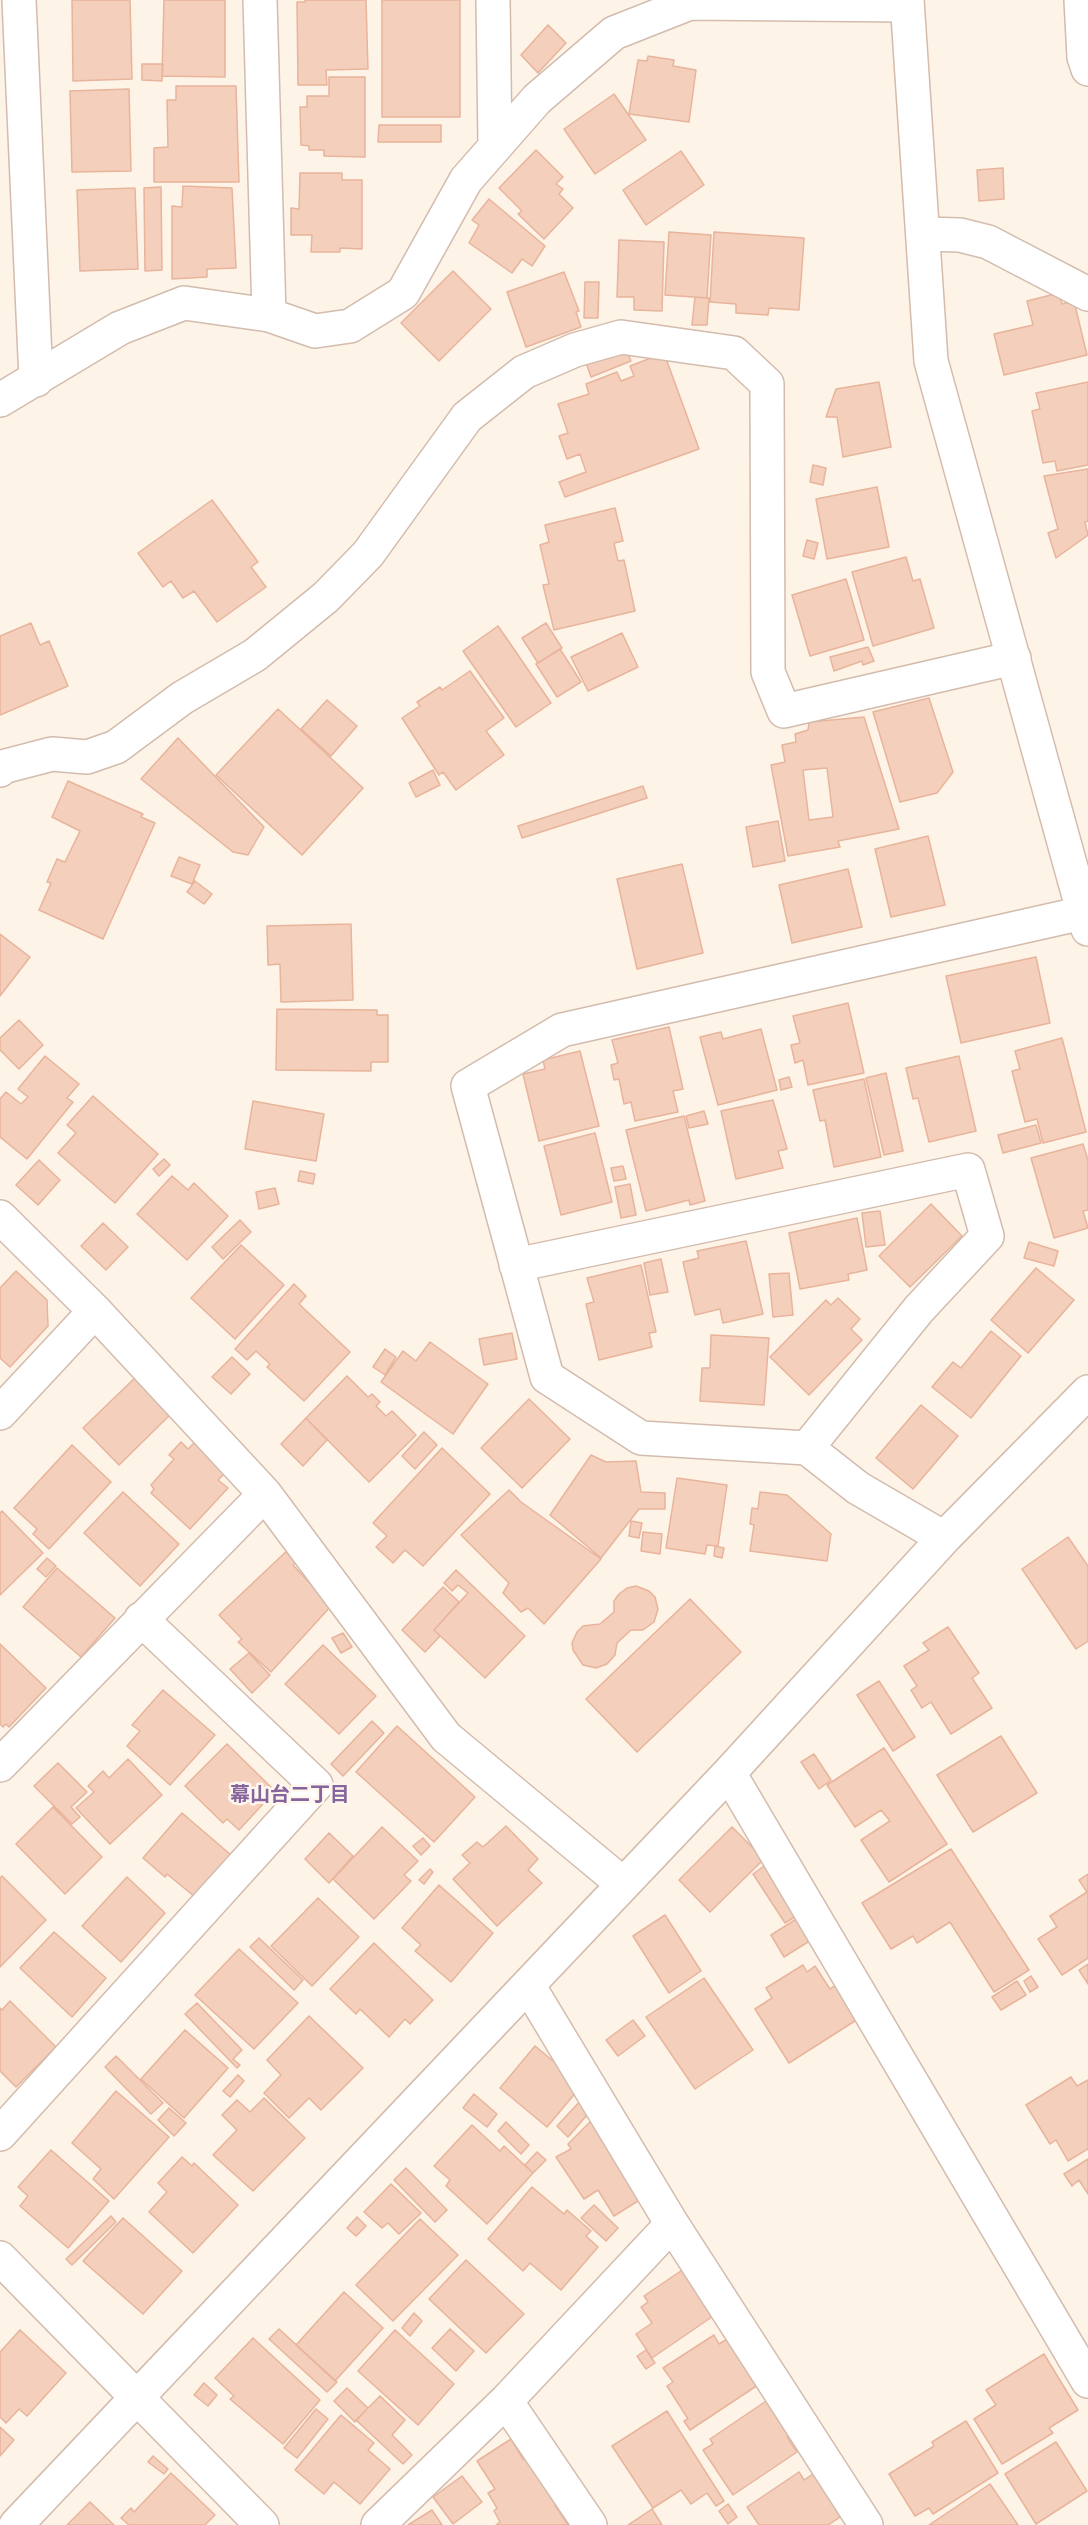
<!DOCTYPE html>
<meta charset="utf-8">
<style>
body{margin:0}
canvas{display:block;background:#fdf3e6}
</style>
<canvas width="1088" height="2525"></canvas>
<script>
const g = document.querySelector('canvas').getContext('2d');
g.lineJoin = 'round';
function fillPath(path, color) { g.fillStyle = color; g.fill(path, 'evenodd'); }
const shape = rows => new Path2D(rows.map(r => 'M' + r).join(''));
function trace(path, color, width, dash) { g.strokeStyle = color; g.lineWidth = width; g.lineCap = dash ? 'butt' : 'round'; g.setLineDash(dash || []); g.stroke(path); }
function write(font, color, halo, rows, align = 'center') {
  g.font = font + ' Raleway,"Noto Sans JP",sans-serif'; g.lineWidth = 5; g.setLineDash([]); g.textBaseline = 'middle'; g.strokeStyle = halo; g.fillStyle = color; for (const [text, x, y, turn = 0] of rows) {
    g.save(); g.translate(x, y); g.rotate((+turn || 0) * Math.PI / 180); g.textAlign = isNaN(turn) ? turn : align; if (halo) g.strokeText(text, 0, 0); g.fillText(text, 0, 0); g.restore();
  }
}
const building = shape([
 [72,0,130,0,132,79,73,81,72,0],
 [164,0,225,0,225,77,162,76,164,0],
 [305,0,366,0,368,69,326,70,327,85,298,85,297,2,305,2,305,0],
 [382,0,460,0,460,117,382,117,382,0],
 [548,25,566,43,538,73,521,55,548,25],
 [648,56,674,60,673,66,696,70,689,122,629,114,638,60,647,61,648,56],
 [142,64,163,64,162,81,142,80,142,64],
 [329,77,365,77,365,157,324,156,324,150,309,150,309,146,301,145,300,107,307,107,307,96,329,96,329,77],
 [176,86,236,86,239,182,154,182,154,148,168,147,167,100,176,100,176,86],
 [129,89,131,171,72,172,70,91,129,89],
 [614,94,646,140,595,174,564,129,614,94],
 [379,125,441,125,441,142,378,142,379,125],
 [536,150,563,177,556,184,563,189,559,194,573,208,544,239,518,214,522,211,499,188,536,150],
 [681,151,704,185,646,225,623,190,681,151],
 [1003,168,1004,199,979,201,977,170,1003,168],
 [300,173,342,173,342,180,362,180,362,249,340,248,340,252,311,252,312,235,291,235,291,208,299,209,300,173],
 [183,186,232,188,236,268,207,269,207,277,172,279,172,206,182,207,183,186],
 [161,187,162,270,145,271,144,188,161,187],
 [135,188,138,269,80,271,77,190,135,188],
 [489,199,545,246,532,266,522,259,512,273,469,243,479,225,472,220,489,199],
 [669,232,711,235,707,298,665,295,669,232],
 [714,232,804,238,799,310,769,308,768,315,736,313,736,304,710,302,714,232],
 [619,240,664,242,662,311,634,310,634,297,617,297,619,240],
 [453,271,491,309,439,361,401,323,453,271],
 [564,272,579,311,576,312,581,327,526,347,507,292,564,272],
 [585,282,599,282,598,318,584,318,585,282],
 [1059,293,1062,304,1074,301,1087,355,1004,375,994,334,1033,325,1027,301,1059,293],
 [695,297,709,298,707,325,692,325,695,297],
 [625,346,631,361,591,377,585,360,625,346],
 [664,353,699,449,565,497,559,482,586,472,580,454,567,459,559,436,568,433,558,404,589,394,586,384,617,372,621,381,634,376,630,366,664,353],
 [879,382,891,447,843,457,837,417,826,417,836,389,879,382],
 [1088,382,1088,465,1057,471,1055,461,1043,463,1032,411,1040,409,1036,393,1088,382],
 [813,465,826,468,823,485,810,482,813,465],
 [1088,469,1088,521,1085,522,1088,535,1056,558,1048,533,1058,529,1044,476,1088,469],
 [877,487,889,547,827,559,816,499,877,487],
 [212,500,258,562,251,567,266,587,217,622,194,591,183,598,171,581,163,587,138,553,212,500],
 [615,508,623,541,614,543,618,561,624,560,635,611,554,630,543,585,549,584,540,545,549,542,545,525,615,508],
 [807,540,818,543,814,559,803,556,807,540],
 [906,557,913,581,920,579,934,628,873,646,852,572,906,557],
 [846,579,864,640,810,656,792,595,846,579],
 [31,623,40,645,49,641,68,686,0,715,0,636,31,623],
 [546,623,562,648,538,663,522,638,546,623],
 [498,626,551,703,516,727,463,651,498,626],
 [622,633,638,667,588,691,571,657,622,633],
 [868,647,874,661,863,665,862,661,834,671,830,657,868,647],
 [560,649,581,682,557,697,536,664,560,649],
 [470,671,504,718,486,731,504,755,456,790,443,772,439,775,402,718,420,706,417,702,440,687,442,690,470,671],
 [929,698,953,772,937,793,900,802,873,712,929,698],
 [327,700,357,726,331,756,301,729,327,700],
 [278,709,363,788,302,855,216,775,278,709],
 [864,717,899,829,838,841,840,847,788,856,771,765,785,762,782,745,796,742,795,734,808,730,809,722,864,717],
 [827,768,833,817,809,820,803,770,827,768],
 [178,738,264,827,248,855,233,852,141,779,178,738],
 [433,770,440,785,416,797,409,783,433,770],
 [68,781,143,814,141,817,155,823,103,939,39,910,51,883,47,882,57,859,65,862,80,831,52,817,68,781],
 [643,786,647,798,522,838,518,826,643,786],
 [778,821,785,861,753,867,746,827,778,821],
 [928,836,945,905,891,917,875,849,928,836],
 [179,857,200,865,192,884,171,876,179,857],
 [682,864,703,953,637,969,617,879,682,864],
 [848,869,862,927,792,943,779,885,848,869],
 [195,881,212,894,204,904,187,892,195,881],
 [351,924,353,1000,281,1002,280,964,268,965,267,926,351,924],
 [0,934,30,957,0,996,0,934],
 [1036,957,1050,1023,961,1043,946,976,1036,957],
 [848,1003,864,1073,808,1085,803,1060,795,1063,791,1045,800,1043,793,1016,848,1003],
 [277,1009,377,1010,377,1015,388,1015,388,1062,371,1062,371,1071,276,1070,277,1009],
 [19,1020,43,1045,19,1069,0,1050,0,1038,19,1020],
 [669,1027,683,1089,673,1091,678,1112,635,1121,631,1102,624,1104,619,1079,614,1080,611,1065,618,1063,612,1040,669,1027],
 [761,1029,777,1090,718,1105,700,1037,721,1032,723,1039,761,1029],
 [1062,1038,1086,1132,1043,1143,1037,1119,1025,1122,1012,1071,1020,1069,1015,1051,1062,1038],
 [580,1051,599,1126,539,1141,523,1074,545,1069,543,1060,580,1051],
 [45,1056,79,1084,67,1098,73,1102,27,1159,0,1137,0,1099,6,1092,21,1104,28,1097,18,1089,45,1056],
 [959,1056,976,1131,929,1142,918,1098,913,1099,906,1068,959,1056],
 [886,1073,903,1151,884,1155,866,1078,886,1073],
 [789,1077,792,1087,781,1090,779,1080,789,1077],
 [864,1079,881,1157,834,1167,825,1120,820,1121,813,1090,864,1079],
 [93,1096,158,1154,115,1203,58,1153,76,1133,67,1125,93,1096],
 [773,1100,787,1149,778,1151,783,1168,736,1179,721,1111,773,1100],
 [253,1101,324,1114,316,1161,245,1149,253,1101],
 [704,1111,708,1124,689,1128,686,1116,704,1111],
 [684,1116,705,1201,690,1205,689,1200,646,1211,626,1130,684,1116],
 [1036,1125,1041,1143,1003,1153,998,1135,1036,1125],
 [595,1133,612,1202,561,1215,544,1146,595,1133],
 [1083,1144,1088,1160,1088,1210,1083,1211,1088,1228,1054,1238,1031,1158,1083,1144],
 [164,1159,170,1165,159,1176,153,1169,164,1159],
 [39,1160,60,1180,38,1205,16,1185,39,1160],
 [623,1166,626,1179,614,1181,611,1168,623,1166],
 [300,1171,315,1174,313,1184,298,1181,300,1171],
 [172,1176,188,1190,194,1183,228,1216,187,1260,137,1214,172,1176],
 [630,1184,636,1215,621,1218,615,1187,630,1184],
 [275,1188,279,1204,259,1209,256,1192,275,1188],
 [931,1204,962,1236,910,1287,879,1256,931,1204],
 [880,1211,885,1245,866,1247,862,1213,880,1211],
 [857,1218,867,1270,848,1274,849,1280,800,1289,789,1233,857,1218],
 [240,1220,251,1232,223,1259,212,1247,240,1220],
 [103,1223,128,1247,106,1270,81,1246,103,1223],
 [746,1241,763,1314,723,1323,720,1309,695,1315,683,1262,699,1258,697,1251,746,1241],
 [1029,1242,1058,1251,1054,1266,1024,1258,1029,1242],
 [241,1245,284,1285,235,1339,191,1298,241,1245],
 [661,1259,668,1292,650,1295,644,1263,661,1259],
 [641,1265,656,1332,649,1333,652,1347,599,1360,586,1304,594,1302,587,1278,641,1265],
 [1036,1268,1074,1300,1028,1353,991,1320,1036,1268],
 [16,1271,47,1300,48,1326,10,1367,0,1358,0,1288,16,1271],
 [789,1273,793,1315,773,1317,769,1274,789,1273],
 [294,1284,306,1296,299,1304,350,1352,304,1401,267,1367,270,1364,256,1351,247,1360,235,1349,294,1284],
 [838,1298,860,1319,851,1329,862,1340,809,1395,770,1357,826,1300,831,1305,838,1298],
 [991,1331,1021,1356,971,1418,932,1387,953,1362,961,1368,991,1331],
 [512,1333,517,1359,484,1365,479,1339,512,1333],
 [711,1335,769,1338,764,1405,700,1401,702,1368,710,1368,711,1335],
 [430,1342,488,1384,453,1434,381,1382,403,1351,416,1361,430,1342],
 [385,1349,396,1357,385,1375,373,1367,385,1349],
 [232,1357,250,1374,231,1394,212,1377,232,1357],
 [139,1374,174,1411,119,1465,83,1428,139,1374],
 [347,1376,368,1397,372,1394,380,1402,376,1406,386,1416,392,1411,416,1435,369,1482,306,1418,347,1376],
 [529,1399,570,1439,522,1488,481,1448,529,1399],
 [921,1405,958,1436,913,1489,876,1458,921,1405],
 [306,1418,327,1440,303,1466,281,1444,306,1418],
 [424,1432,437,1445,415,1469,402,1456,424,1432],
 [198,1439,230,1468,218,1480,228,1488,190,1529,151,1493,154,1489,151,1485,174,1459,169,1455,181,1442,188,1449,198,1439],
 [72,1445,111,1482,49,1549,33,1534,37,1529,14,1508,72,1445],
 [442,1448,490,1494,423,1566,405,1550,393,1563,376,1547,387,1536,373,1523,442,1448],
 [591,1455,606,1462,636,1461,641,1492,665,1493,665,1509,639,1509,601,1558,550,1515,591,1455],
 [677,1478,727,1485,718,1546,707,1545,705,1554,666,1548,677,1478],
 [509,1490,521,1502,601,1559,544,1624,528,1608,521,1612,503,1593,509,1583,461,1535,509,1490],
 [123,1492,179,1544,140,1586,84,1533,123,1492],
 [760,1492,787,1495,831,1534,827,1561,750,1551,754,1525,750,1524,752,1508,758,1509,760,1492],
 [2,1511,43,1553,0,1595,0,1513,2,1511],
 [631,1521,642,1523,639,1538,629,1536,631,1521],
 [643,1532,662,1534,660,1554,641,1551,643,1532],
 [1068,1537,1088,1566,1088,1641,1076,1649,1022,1569,1068,1537],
 [292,1546,302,1556,293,1565,331,1606,271,1672,238,1642,242,1639,219,1615,292,1546],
 [715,1546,724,1548,722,1558,714,1556,715,1546],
 [47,1558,56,1566,46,1577,37,1569,47,1558],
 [57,1568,115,1618,81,1657,23,1607,57,1568],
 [456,1570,525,1636,485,1678,434,1630,468,1593,458,1585,452,1591,444,1583,456,1570],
 [636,1586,649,1591,655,1597,658,1609,654,1622,643,1630,631,1630,617,1643,615,1655,607,1664,596,1668,583,1665,573,1650,572,1643,577,1632,583,1626,600,1624,614,1612,614,1601,619,1594,627,1588,636,1586],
 [443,1587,459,1602,434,1630,440,1636,425,1652,402,1630,443,1587],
 [690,1599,741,1652,637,1752,586,1699,690,1599],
 [948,1627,979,1673,972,1678,992,1708,951,1734,931,1702,922,1708,911,1690,917,1686,904,1666,929,1650,923,1643,948,1627],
 [343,1633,352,1647,341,1653,332,1638,343,1633],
 [0,1644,46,1688,9,1727,6,1724,3,1727,0,1724,0,1644],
 [323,1645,376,1696,339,1734,285,1684,323,1645],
 [249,1653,270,1675,252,1693,230,1669,249,1653],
 [879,1681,915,1737,893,1751,857,1695,879,1681],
 [163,1690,215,1735,170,1785,127,1746,140,1731,132,1725,163,1690],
 [372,1721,384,1733,343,1776,331,1764,372,1721],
 [397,1726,475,1797,434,1842,356,1772,397,1726],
 [1001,1736,1037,1793,973,1832,937,1775,1001,1736],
 [227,1744,275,1791,239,1830,227,1819,223,1823,185,1786,227,1744],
 [884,1748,947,1844,889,1882,861,1840,890,1821,881,1810,855,1827,827,1785,884,1748],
 [814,1754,831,1780,819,1789,801,1762,814,1754],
 [128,1759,162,1795,110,1844,76,1808,94,1792,88,1786,103,1771,109,1778,128,1759],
 [58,1763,87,1792,71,1807,80,1817,72,1824,34,1786,58,1763],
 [53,1807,102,1857,65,1894,16,1844,53,1807],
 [182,1813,231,1855,195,1897,167,1874,165,1877,143,1858,182,1813],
 [506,1826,538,1859,528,1870,542,1883,497,1926,453,1879,470,1863,462,1855,477,1842,483,1847,506,1826],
 [382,1827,418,1861,404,1875,411,1881,374,1919,333,1879,382,1827],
 [732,1827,764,1859,710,1912,679,1880,732,1827],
 [329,1833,353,1856,329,1883,305,1859,329,1833],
 [423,1838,430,1846,421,1855,413,1846,423,1838],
 [951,1849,1029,1970,994,1992,950,1922,917,1943,913,1936,891,1949,862,1903,951,1849],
 [774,1859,806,1910,785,1923,753,1874,774,1859],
 [430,1869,433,1872,424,1884,419,1880,430,1869],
 [1088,1874,1088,1958,1062,1975,1038,1939,1057,1927,1050,1916,1087,1892,1079,1880,1088,1874],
 [2,1876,46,1920,0,1967,0,1878,2,1876],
 [127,1877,165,1913,121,1962,82,1926,127,1877],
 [439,1885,493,1933,451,1982,415,1951,421,1945,402,1928,439,1885],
 [318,1898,359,1937,312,1986,271,1946,318,1898],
 [806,1913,819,1935,784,1957,771,1935,806,1913],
 [665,1915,701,1971,669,1993,633,1936,665,1915],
 [54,1932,106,1978,72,2017,20,1968,54,1932],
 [259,1938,303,1980,294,1990,250,1947,259,1938],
 [374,1943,433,2000,410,2024,405,2019,389,2037,360,2009,356,2014,330,1989,374,1943],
 [239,1949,298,2003,254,2049,195,1995,239,1949],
 [1088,1964,1088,1984,1079,1970,1088,1964],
 [803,1965,807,1972,815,1966,830,1989,837,1984,869,2012,789,2063,755,2009,772,1998,766,1988,803,1965],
 [1031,1976,1038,1987,1030,1992,1024,1981,1031,1976],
 [704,1978,753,2050,695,2089,646,2017,704,1978],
 [1017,1981,1026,1995,1001,2010,992,1997,1017,1981],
 [10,2001,56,2047,16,2087,0,2071,0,2008,2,2010,10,2001],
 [197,2003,242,2050,233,2059,240,2065,237,2068,185,2014,197,2003],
 [309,2016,363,2068,321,2110,309,2098,289,2118,264,2093,281,2075,267,2060,309,2016],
 [633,2020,645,2036,618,2056,606,2040,633,2020],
 [185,2030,228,2068,184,2118,141,2079,185,2030],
 [535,2046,582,2085,547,2127,500,2088,535,2046],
 [116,2056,163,2103,151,2114,105,2067,116,2056],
 [238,2075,244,2081,230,2097,223,2091,238,2075],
 [1071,2077,1077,2086,1088,2080,1088,2149,1068,2161,1056,2140,1050,2144,1026,2105,1071,2077],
 [116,2091,169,2137,114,2199,93,2179,101,2169,72,2143,116,2091],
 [474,2094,497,2114,487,2127,463,2108,474,2094],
 [584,2097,594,2107,568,2137,557,2126,584,2097],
 [264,2098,305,2138,253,2191,213,2155,237,2130,222,2115,237,2100,250,2112,264,2098],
 [169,2108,186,2123,174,2136,158,2120,169,2108],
 [598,2114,649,2194,614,2216,598,2190,584,2199,556,2157,571,2149,568,2144,598,2114],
 [506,2122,529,2145,521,2154,498,2131,506,2122],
 [472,2125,500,2151,504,2146,533,2173,487,2224,446,2186,450,2180,434,2166,472,2125],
 [51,2150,109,2201,68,2248,20,2206,28,2196,18,2187,51,2150],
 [537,2152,546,2160,533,2173,525,2165,537,2152],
 [182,2157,192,2166,194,2163,238,2205,193,2253,149,2212,167,2192,158,2183,182,2157],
 [1088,2159,1088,2194,1079,2180,1072,2186,1064,2174,1088,2159],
 [406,2168,447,2210,435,2222,394,2180,406,2168],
 [391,2184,421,2213,399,2234,388,2223,382,2228,364,2212,391,2184],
 [532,2187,564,2214,567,2210,591,2231,586,2236,598,2247,561,2290,530,2263,523,2271,488,2239,532,2187],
 [594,2205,618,2228,606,2241,581,2218,594,2205],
 [111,2216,116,2222,72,2265,66,2259,111,2216],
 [357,2217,366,2226,356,2236,347,2228,357,2217],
 [123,2218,182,2271,143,2314,83,2261,123,2218],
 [420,2219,458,2255,393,2321,356,2285,420,2219],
 [466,2260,524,2314,486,2353,429,2299,466,2260],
 [694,2262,725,2308,652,2358,636,2334,652,2323,641,2307,648,2302,644,2296,694,2262],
 [344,2292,383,2328,335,2381,296,2345,344,2292],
 [414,2313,422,2321,410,2336,402,2328,414,2313],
 [279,2329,337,2382,327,2392,269,2339,279,2329],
 [450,2329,474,2351,456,2371,432,2348,450,2329],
 [20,2330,66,2373,27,2416,19,2409,6,2423,0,2417,0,2352,20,2330],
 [395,2330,454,2384,418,2425,358,2371,395,2330],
 [714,2335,719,2344,734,2335,764,2381,690,2430,684,2421,688,2419,667,2386,673,2382,663,2368,714,2335],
 [253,2338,320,2400,283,2444,230,2399,234,2396,215,2378,253,2338],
 [646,2350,655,2363,646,2369,637,2356,646,2350],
 [1044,2354,1078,2410,1049,2428,1053,2433,1002,2464,974,2419,996,2405,986,2390,1044,2354],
 [204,2383,217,2395,208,2406,194,2395,204,2383],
 [347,2388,368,2408,355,2422,334,2401,347,2388],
 [778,2393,802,2427,787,2437,797,2452,733,2495,703,2450,713,2444,710,2439,778,2393],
 [380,2396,405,2420,392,2435,412,2455,403,2464,356,2420,380,2396],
 [316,2409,328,2419,297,2458,284,2448,316,2409],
 [667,2411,724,2501,716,2506,707,2493,691,2504,681,2490,653,2508,612,2446,667,2411],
 [341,2415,374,2443,368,2450,390,2469,360,2504,334,2482,324,2494,295,2470,341,2415],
 [966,2421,998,2473,933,2514,929,2508,915,2516,889,2474,934,2446,932,2442,966,2421],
 [0,2427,14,2440,0,2456,0,2427],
 [511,2439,523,2459,529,2456,558,2503,555,2505,568,2525,496,2525,500,2522,494,2511,497,2508,488,2493,495,2489,477,2461,511,2439],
 [1056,2442,1087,2491,1036,2524,1005,2474,1056,2442],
 [153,2456,168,2469,164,2474,148,2462,153,2456],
 [799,2472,804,2480,813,2474,826,2492,855,2507,828,2525,759,2525,747,2507,799,2472],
 [171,2473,215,2515,205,2525,129,2525,121,2518,131,2508,134,2512,171,2473],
 [462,2476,482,2502,453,2524,433,2497,462,2476],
 [990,2484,1018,2525,929,2525,990,2484],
 [90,2502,114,2525,67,2525,90,2502],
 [728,2504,737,2517,728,2524,719,2511,728,2504],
 [652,2509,662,2525,628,2525,652,2509],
 [432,2510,442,2525,408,2525,432,2510]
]);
fillPath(building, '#f4cfbc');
trace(building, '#e8b49b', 1.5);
const street = shape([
 [19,0,36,380],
 [260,0,269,315],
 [493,0,495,146],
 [1081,0,1084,57,1088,69],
 [923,234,960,235,988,242,1088,294],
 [0,400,120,328,184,303,269,315,315,331,350,326,403,293,466,180,537,99,614,33,690,3,907,5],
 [0,770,2,767,52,754,87,757,116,747,182,698,255,655,326,597,368,554,467,417,524,372,575,350,621,337,734,353,767,384,768,672,784,711,1014,658],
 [0,1217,95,1311,265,1494,446,1737,623,1884],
 [516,1265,968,1170,987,1236,919,1309,807,1448,858,1488,944,1538],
 [0,1413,95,1311],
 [807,1448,641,1438,547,1377,468,1086,562,1030,1083,913],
 [0,1765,265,1494],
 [729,1773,1088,2381],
 [0,2134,316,1785,141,1619],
 [672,2224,866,2525],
 [0,2258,262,2525],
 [506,2401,590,2525],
 [16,2525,729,1773,944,1538,1088,1392],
 [378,2525,506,2401,672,2224,528,1985]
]);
const secondary = shape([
 [907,0,931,361,1088,929]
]);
trace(street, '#d3bcae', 36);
trace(secondary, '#d6bbab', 36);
trace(street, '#fff', 33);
trace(secondary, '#fff', 33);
write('bold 20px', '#86649c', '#fff7ed', [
 ["幕山台二丁目",290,1795]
]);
</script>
